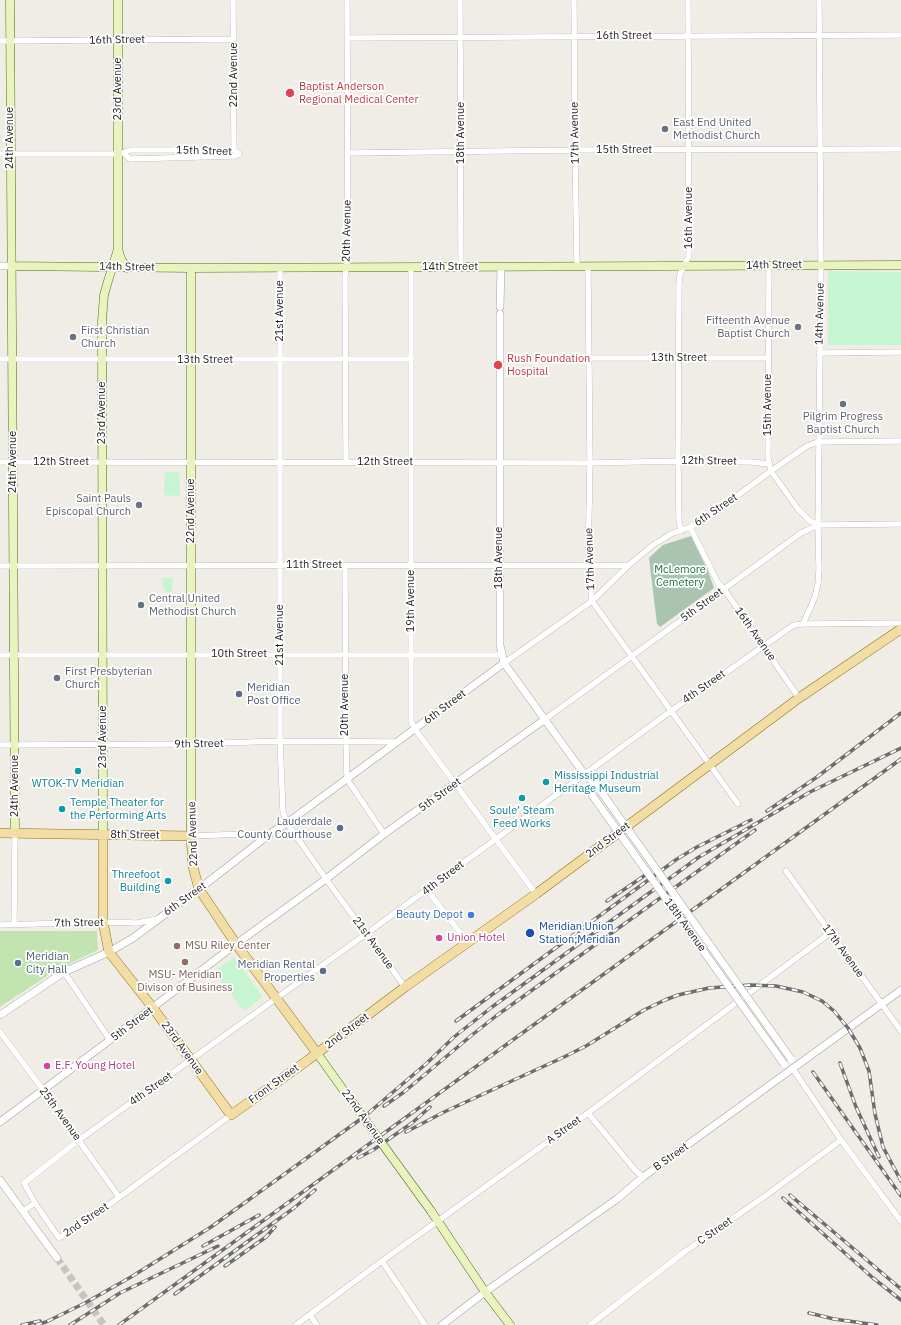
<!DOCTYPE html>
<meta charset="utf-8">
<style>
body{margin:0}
canvas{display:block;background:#efede6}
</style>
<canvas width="901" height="1325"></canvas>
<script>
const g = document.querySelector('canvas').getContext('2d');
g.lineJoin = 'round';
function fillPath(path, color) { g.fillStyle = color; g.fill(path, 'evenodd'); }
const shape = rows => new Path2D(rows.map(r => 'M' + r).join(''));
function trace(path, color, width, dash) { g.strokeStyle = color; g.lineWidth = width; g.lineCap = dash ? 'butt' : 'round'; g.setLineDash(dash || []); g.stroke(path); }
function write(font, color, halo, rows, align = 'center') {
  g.font = font + ' "IBM Plex Sans",sans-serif'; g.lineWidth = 3.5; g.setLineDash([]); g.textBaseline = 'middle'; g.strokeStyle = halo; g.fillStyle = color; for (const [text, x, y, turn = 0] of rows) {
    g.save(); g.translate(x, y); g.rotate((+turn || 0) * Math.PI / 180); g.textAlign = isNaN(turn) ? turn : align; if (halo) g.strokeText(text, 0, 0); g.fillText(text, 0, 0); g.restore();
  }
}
fillPath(shape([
 [0,931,97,931,98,950,56,970,0,1007]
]), '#c2e4b1');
fillPath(shape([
 [691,536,708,571,714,588,660,627,657,624,649,558,663,545]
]), '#a9c5b2');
fillPath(shape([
 [828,271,901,272,901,345,828,345],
 [165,472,179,472,180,496,164,495],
 [162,578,173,578,172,592,168,593,163,588],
 [234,957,263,997,244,1011,214,972]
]), '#c7f4d1');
trace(shape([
 [57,1258,104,1325]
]), '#c5c4be', 7, [7, 3.5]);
const minor = shape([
 [233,0,234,150],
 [460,0,461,267],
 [574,0,575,150,577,266],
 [347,38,901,35],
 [0,41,234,39],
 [123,153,130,159,235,156,239,154],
 [348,153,575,150,901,149],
 [0,154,118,154,123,153,130,150,234,150,239,154],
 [588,266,590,463,588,565,592,601,738,804],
 [769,266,768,458,771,471,798,509,809,520,818,525],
 [411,267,411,721,415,729,536,894],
 [280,268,280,741,283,812,287,823,326,879,405,987],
 [819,353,901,352],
 [589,358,768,358],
 [0,359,410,359],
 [0,462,590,463,678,461,751,462,769,464],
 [346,462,345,277,348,256,347,0],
 [690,527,718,583,724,589,799,698],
 [681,531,679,521,678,461,679,284,680,274,689,256,688,0],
 [345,565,346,742,347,779,384,834],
 [0,566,629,565],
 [803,624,815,597,818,583,819,569,818,525,821,265,819,0],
 [0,655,502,655],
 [504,663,592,601,629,565,653,545,671,534,690,527,708,517,771,471,807,446,818,442,901,441],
 [544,720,801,533,818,525,901,524],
 [0,745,192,744,280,741,398,742],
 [191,836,271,833],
 [786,871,901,1031],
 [427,890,468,943],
 [0,925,103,922,137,923,157,919],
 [14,925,15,833],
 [64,972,110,1040],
 [0,1032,43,1090,119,1197],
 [793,1069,841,1140,901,1221],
 [588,1113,635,1170,643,1177],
 [231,1115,91,1218,59,1238,35,1203,24,1183,79,1140,366,934,671,711,788,629,794,625,803,624,901,623],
 [23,1211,35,1203],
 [382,1261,425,1325],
 [310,1315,317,1325],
 [296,1325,382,1261,588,1113,830,933],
 [590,1325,683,1253,768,1194,841,1140]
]);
const tertiary = shape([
 [0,266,12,266],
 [500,307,501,267],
 [500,314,500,645,504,663,569,753,585,775,595,783],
 [0,1015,64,972,109,952,133,938,199,889,271,833,287,823,504,663],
 [0,1122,110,1040,236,944,326,879,384,834,544,720],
 [0,1180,57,1258],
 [442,1325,485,1292,617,1199,643,1177,901,990]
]);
const secondary = shape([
 [10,0,15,833],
 [118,0,118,249,121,259,127,268],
 [12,266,191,268,901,265],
 [191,268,191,836],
 [103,834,102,321,104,295,108,281,118,249],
 [317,1053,344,1091],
 [431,1211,485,1292,510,1325]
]);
const primary = shape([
 [0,833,191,836,193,867,199,889,236,944,317,1053],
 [103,834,103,922,109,952,153,1008,231,1115,308,1060,405,987,536,894,799,698,901,629]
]);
trace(minor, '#a0a0a0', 6);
trace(tertiary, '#a0a0a0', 8);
trace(secondary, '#546c10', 9);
trace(primary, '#8b740f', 10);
trace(minor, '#fff', 5.5);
trace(tertiary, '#fff', 7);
trace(secondary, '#e9f3bf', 8);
trace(primary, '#f3dda7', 9);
const rail = shape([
 [767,811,817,777,901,713],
 [607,901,647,874],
 [456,1021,677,859,697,847,751,820],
 [840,1063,856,1107,879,1157],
 [813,1072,901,1196],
 [384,1106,404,1092,472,1035,496,1016,755,830],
 [406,1132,444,1112,564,1057,586,1046,644,1010,665,1000,678,995,709,988,750,985,776,986,803,992,822,1001,834,1011,848,1028,860,1048,869,1071,875,1114,883,1147,901,1181],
 [358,1158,373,1150,412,1123,430,1107],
 [790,1195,901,1289],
 [783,1198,873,1278,901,1300],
 [203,1246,259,1215],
 [225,1266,266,1237,275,1227],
 [175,1294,294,1208,315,1190],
 [809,1313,834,1319,877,1325],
 [22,1325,40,1321],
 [36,1325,46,1322,85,1303,131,1277,211,1227,365,1116,427,1063,454,1037,492,1007,699,857,810,792,901,748],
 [70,1325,120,1293,218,1246],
 [119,1325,901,759]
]);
trace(rail, '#6d6d6d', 3.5);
trace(rail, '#fff', 2, [6]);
const tertiaryBridge = shape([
 [595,783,791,1059],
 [587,788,784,1064]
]);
const secondaryBridge = shape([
 [344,1091,431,1211]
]);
trace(tertiaryBridge, '#a0a0a0', 8, []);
trace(secondaryBridge, '#546c10', 9, []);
trace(tertiaryBridge, '#fff', 7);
trace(secondaryBridge, '#e9f3bf', 8);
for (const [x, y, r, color] of [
 [290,93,5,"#e0444e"],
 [665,129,4,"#6b7280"],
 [798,327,4,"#6b7280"],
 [73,337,4,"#6b7280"],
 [498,365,5,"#e0444e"],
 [843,404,4,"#6b7280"],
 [139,505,4,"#6b7280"],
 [141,605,4,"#6b7280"],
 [57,678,4,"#6b7280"],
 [239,694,4,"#5c6f8a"],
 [78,771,4,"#0f9aa8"],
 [546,782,4,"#0f9aa8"],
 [522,798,4,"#0f9aa8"],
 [62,809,4,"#0f9aa8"],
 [340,828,4,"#5c6f8a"],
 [168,881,4,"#0f9aa8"],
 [471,915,4,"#3f7fe0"],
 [530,933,5,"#1a4fb4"],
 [439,938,4,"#d1479c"],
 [177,946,4,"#8d6e63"],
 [185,962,4,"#8d6e63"],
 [18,963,4,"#5c6f8a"],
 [323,971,4,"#5c6f8a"],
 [47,1066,4,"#d1479c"]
]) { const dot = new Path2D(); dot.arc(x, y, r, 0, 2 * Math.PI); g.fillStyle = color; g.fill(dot); trace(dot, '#fff', 1.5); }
write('11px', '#1f1f1f', '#fff', [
 ["16th Street",624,36],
 ["16th Street",117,40,-1],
 ["22nd Avenue",234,75,-90],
 ["23rd Avenue",118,89,-90],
 ["18th Avenue",461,133,-90],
 ["17th Avenue",575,133,-91],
 ["24th Avenue",10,138,-90],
 ["15th Street",624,150],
 ["15th Street",204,151,2],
 ["16th Avenue",689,218,-90],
 ["20th Avenue",347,231,-89],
 ["14th Street",774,265,-1],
 ["14th Street",127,267,1],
 ["14th Street",450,267],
 ["21st Avenue",280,311,-90],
 ["14th Avenue",820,314,-89],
 ["13th Street",679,358],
 ["13th Street",205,360],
 ["15th Avenue",768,405,-90],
 ["23rd Avenue",102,413,-90],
 ["12th Street",709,461,1],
 ["24th Avenue",13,462,-90],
 ["12th Street",61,462],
 ["12th Street",385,462],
 ["6th Street",716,510,-34],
 ["22nd Avenue",191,511,-90],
 ["18th Avenue",499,558,-90],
 ["17th Avenue",590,559,-92],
 ["11th Street",314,565],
 ["19th Avenue",411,601,-90],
 ["5th Street",702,605,-36],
 ["16th Avenue",755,634,55],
 ["21st Avenue",280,635,-90],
 ["10th Street",239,654],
 ["4th Street",704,687,-35],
 ["20th Avenue",345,705,-90],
 ["6th Street",445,707,-37],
 ["23rd Avenue",103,737,-90],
 ["9th Street",199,744,-1],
 ["24th Avenue",15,786,-90],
 ["5th Street",440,795,-36],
 ["22nd Avenue",193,834,-92],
 ["8th Street",135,835,1],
 ["2nd Street",608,840,-37],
 ["4th Street",443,878,-37],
 ["6th Street",185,899,-36],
 ["7th Street",79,923,-1],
 ["18th Avenue",685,925,54],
 ["21st Avenue",373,943,54],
 ["17th Avenue",843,951,54],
 ["5th Street",132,1024,-37],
 ["2nd Street",347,1031,-37],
 ["23rd Avenue",182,1048,54],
 ["Front Street",274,1084,-36],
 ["4th Street",151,1089,-35],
 ["25th Avenue",60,1114,54],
 ["22nd Avenue",363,1117,54],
 ["A Street",564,1130,-36],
 ["B Street",671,1157,-35],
 ["2nd Street",86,1220,-34],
 ["C Street",715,1231,-35]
]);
write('11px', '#be3a42', '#fff', [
 ["Baptist Anderson",299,87],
 ["Regional Medical Center",299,100],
 ["Rush Foundation",507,359],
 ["Hospital",507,372]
], 'left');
write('11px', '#5b616d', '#fff', [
 ["East End United",673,123],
 ["Methodist Church",673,136],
 ["Fifteenth Avenue",790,321,"right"],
 ["Baptist Church",790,334,"right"],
 ["First Christian",81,331],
 ["Church",81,344],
 ["Pilgrim Progress",843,417,"center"],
 ["Baptist Church",843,430,"center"],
 ["Saint Pauls",131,499,"right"],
 ["Episcopal Church",131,512,"right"],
 ["Central United",149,599],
 ["Methodist Church",149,612],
 ["First Presbyterian",65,672],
 ["Church",65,685]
], 'left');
write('11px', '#16732c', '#fff', [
 ["McLemore",680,570],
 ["Cemetery",680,583]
]);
write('11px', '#4e5e75', '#fff', [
 ["Meridian",247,688],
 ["Post Office",247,701],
 ["Lauderdale",332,822,"right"],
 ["County Courthouse",332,835,"right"],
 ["Meridian",26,957],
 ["City Hall",26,970],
 ["Meridian Rental",315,965,"right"],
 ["Properties",315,978,"right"]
], 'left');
write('11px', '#0d838f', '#fff', [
 ["Mississippi Industrial",554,776],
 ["Heritage Museum",554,789],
 ["WTOK-TV Meridian",78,784,"center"],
 ["Temple Theater for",70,803],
 ["the Performing Arts",70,816],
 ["Soule’ Steam",522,811,"center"],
 ["Feed Works",522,824,"center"],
 ["Threefoot",160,875,"right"],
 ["Building",160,888,"right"]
], 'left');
write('11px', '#366cbe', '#fff', [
 ["Beauty Depot",463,915]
], 'right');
write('11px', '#164399', '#fff', [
 ["Meridian Union",539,927],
 ["Station;Meridian",539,940]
], 'left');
write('11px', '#b23c85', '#fff', [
 ["Union Hotel",447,938],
 ["E.F. Young Hotel",55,1066]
], 'left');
write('11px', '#785e54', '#fff', [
 ["MSU Riley Center",185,946],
 ["MSU- Meridian",185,975,"center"],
 ["Divison of Business",185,988,"center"]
], 'left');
</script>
